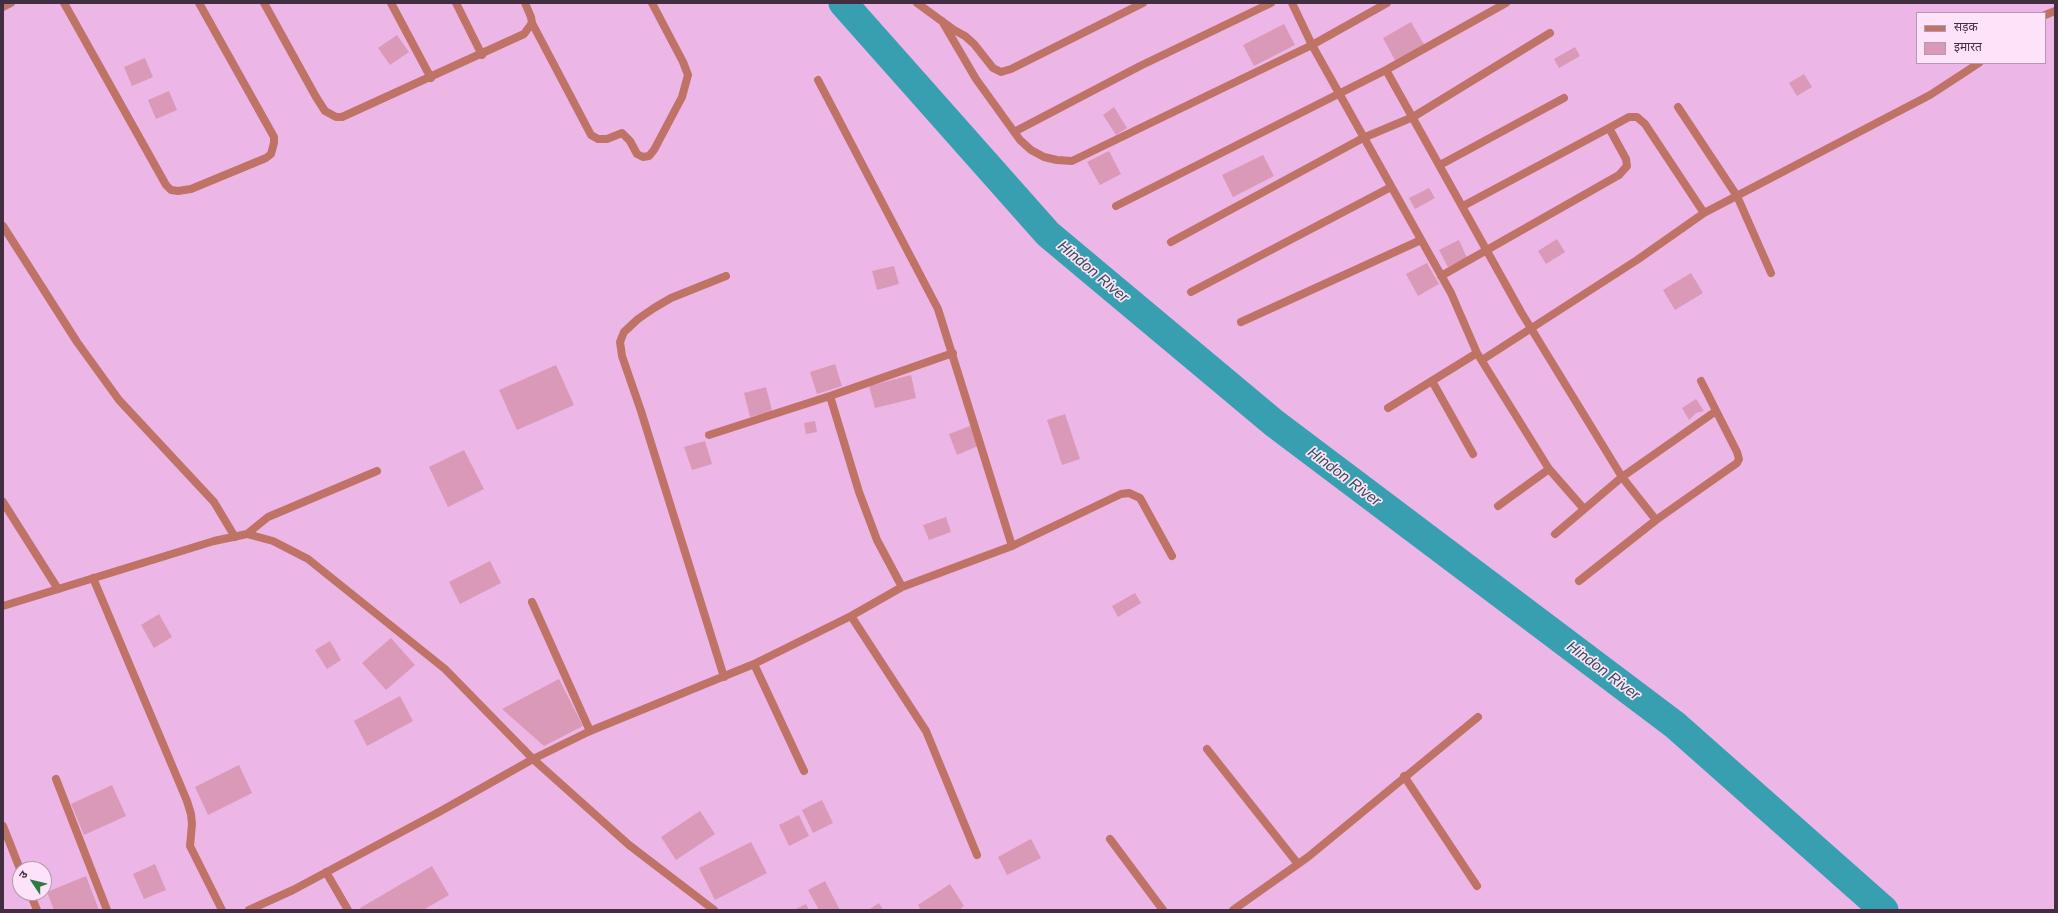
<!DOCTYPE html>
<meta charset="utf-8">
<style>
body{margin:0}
#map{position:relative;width:2058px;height:913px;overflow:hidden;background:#ecb7e6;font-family:Helvetica,"Noto Sans Devanagari",sans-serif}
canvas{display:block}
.frame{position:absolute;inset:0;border:4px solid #432d40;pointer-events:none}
.legend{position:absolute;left:1916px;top:12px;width:130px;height:52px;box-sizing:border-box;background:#fde2f9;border:1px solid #b39aaf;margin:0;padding:5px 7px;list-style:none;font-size:12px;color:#432d40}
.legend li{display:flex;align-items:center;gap:8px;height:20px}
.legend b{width:20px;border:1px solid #b39aaf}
.north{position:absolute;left:12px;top:861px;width:40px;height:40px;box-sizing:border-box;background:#fde2f9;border:1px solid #b39aaf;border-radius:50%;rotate:305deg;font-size:11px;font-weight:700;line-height:16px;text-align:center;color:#432d40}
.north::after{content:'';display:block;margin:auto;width:14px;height:18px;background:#307946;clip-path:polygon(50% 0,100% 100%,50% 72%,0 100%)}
</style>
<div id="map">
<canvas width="2058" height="913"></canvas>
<div class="frame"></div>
<ul class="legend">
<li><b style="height:5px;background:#bf7366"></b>सड़क</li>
<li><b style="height:11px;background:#da99b6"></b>इमारत</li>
</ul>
<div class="north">उ</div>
</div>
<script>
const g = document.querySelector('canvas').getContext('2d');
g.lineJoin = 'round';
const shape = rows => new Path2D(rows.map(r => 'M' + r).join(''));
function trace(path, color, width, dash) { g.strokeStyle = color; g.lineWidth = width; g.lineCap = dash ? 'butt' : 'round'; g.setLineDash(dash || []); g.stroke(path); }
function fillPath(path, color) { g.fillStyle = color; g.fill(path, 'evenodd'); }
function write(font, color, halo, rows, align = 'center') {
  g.font = font + ' Helvetica,sans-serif'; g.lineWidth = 3.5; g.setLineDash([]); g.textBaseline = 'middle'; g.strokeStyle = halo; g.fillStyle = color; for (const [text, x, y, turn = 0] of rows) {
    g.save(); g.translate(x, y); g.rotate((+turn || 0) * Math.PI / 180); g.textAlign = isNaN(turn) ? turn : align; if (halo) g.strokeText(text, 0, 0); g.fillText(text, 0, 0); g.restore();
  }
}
trace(shape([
 [843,3,1048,234,1274,423,1675,725,1884,910]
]), '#389fb0', 29);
fillPath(shape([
 [1411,22,1425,46,1396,62,1383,38],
 [1284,24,1295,45,1254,66,1243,45],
 [397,35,409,52,390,65,378,48],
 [1575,47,1580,56,1559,68,1554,59],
 [145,58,153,77,132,86,124,67],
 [1804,74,1812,87,1797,96,1789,83],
 [169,91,177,110,156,119,148,100],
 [1114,107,1127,128,1116,135,1103,115],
 [1109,151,1121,174,1100,185,1087,162],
 [1263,155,1274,176,1233,197,1222,175],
 [1429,188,1435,198,1415,209,1409,198],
 [1557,239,1565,252,1546,264,1538,251],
 [1459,240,1467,258,1448,267,1439,250],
 [1427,263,1439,284,1418,296,1406,274],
 [894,266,899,284,877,290,872,271],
 [1691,273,1703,293,1675,310,1663,290],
 [835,364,842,386,817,394,810,372],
 [556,365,574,405,517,430,499,390],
 [911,375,916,398,875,408,869,386],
 [766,387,772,411,750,417,744,393],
 [1696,399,1704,411,1696,413,1689,420,1682,408],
 [1065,414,1080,459,1062,465,1047,420],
 [815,421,817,432,806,434,804,423],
 [970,426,978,446,957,455,949,434],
 [705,441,712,464,692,470,684,447],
 [464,450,484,489,448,507,429,467],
 [946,517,951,532,929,540,923,525],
 [490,561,501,583,460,604,449,582],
 [1135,593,1141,603,1118,617,1112,606],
 [159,614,172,637,154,648,141,625],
 [391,638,415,665,386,690,362,663],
 [330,641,341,660,327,669,315,650],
 [559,679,583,726,544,746,502,709],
 [400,696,413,721,367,746,354,721],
 [239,765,252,793,208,815,195,787],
 [112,785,126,816,84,835,71,804],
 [822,800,833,823,813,833,802,810],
 [700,811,715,834,676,860,661,837],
 [799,815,809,836,789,846,779,825],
 [1031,839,1041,858,1007,875,998,857],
 [751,842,767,873,715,900,699,868],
 [155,864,166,890,144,899,133,874],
 [432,866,449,895,423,910,362,910,360,908],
 [86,876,99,910,54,910,47,892],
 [825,881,840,910,819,910,808,890],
 [950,884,964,906,959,910,921,910,918,905],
 [879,903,883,910,868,910],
 [806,904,809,910,794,910]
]), '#da99b6');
trace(shape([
 [3,502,58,589],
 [532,602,590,731]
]), '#bf7366', 8);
trace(shape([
 [64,3,166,185,171,190,178,191,191,189,266,158,271,154,274,143,274,137,199,3],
 [264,3,316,97,325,111,336,117,342,117,524,34,532,23,531,17,525,3],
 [391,3,431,78],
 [456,3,482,55],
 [917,3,954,30,965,36,974,44,993,68,1001,72,1011,69,1143,3],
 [1292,3,1312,45,1451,293,1477,353,1549,469,1584,509],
 [3,7,11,3],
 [2045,15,2055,11],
 [942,21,976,79,1020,140,1031,150,1044,157,1057,160,1072,161,1312,45,1387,3],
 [532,23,591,135,598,139,607,139,622,133,630,141,637,154,643,157,649,156,654,150,682,97,688,75,683,62,652,3],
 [1386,70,1521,312,1622,477,1656,520],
 [818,80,938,309,1012,546],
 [1678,107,1737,196,1771,273],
 [1609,128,1629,117,1637,117,1645,124,1704,213],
 [1014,132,1140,66,1271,3],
 [1440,165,1564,98],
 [1116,206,1386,70,1506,3],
 [3,226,77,342,119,400,214,502,235,537],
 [1171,242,1363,138,1413,117,1550,33],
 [1441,276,1619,175,1627,166,1626,159,1609,128,1463,206],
 [1191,292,1391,187],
 [1241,322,1421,240],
 [1482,360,1637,260,1704,213,1930,95,1979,63],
 [1432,381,1473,454],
 [830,396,859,492,877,540,902,587],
 [1388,408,1477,353],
 [709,435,830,396,953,353],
 [1498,506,1549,469],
 [247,534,268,517,377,471],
 [1555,534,1622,477,1716,411],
 [93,578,187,801,191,814,192,824,190,846,222,910],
 [1579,581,1656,520,1737,463,1739,459,1737,452,1701,381],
 [3,606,214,541,247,534,273,541,308,559,445,669,533,759,629,845,714,910],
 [851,616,926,731,977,855],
 [754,664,804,771],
 [724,677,641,411,622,356,620,342,624,332,638,319,654,308,671,298,726,276],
 [1207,749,1298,864],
 [1404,776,1477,886],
 [56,779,107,910],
 [3,826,20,869],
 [1110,839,1163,910],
 [326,872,348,910],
 [30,893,37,910],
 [249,910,293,890,439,812,533,759,590,731,754,664,851,616,902,587,1012,546,1121,494,1129,493,1140,498,1172,556],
 [1233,910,1308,857,1478,717]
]), '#bf7366', 8);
write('italic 15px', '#304f55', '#fde2f9', [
 ["Hindon River",1093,272,40],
 ["Hindon River",1344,477,37],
 ["Hindon River",1603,671,37]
]);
</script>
